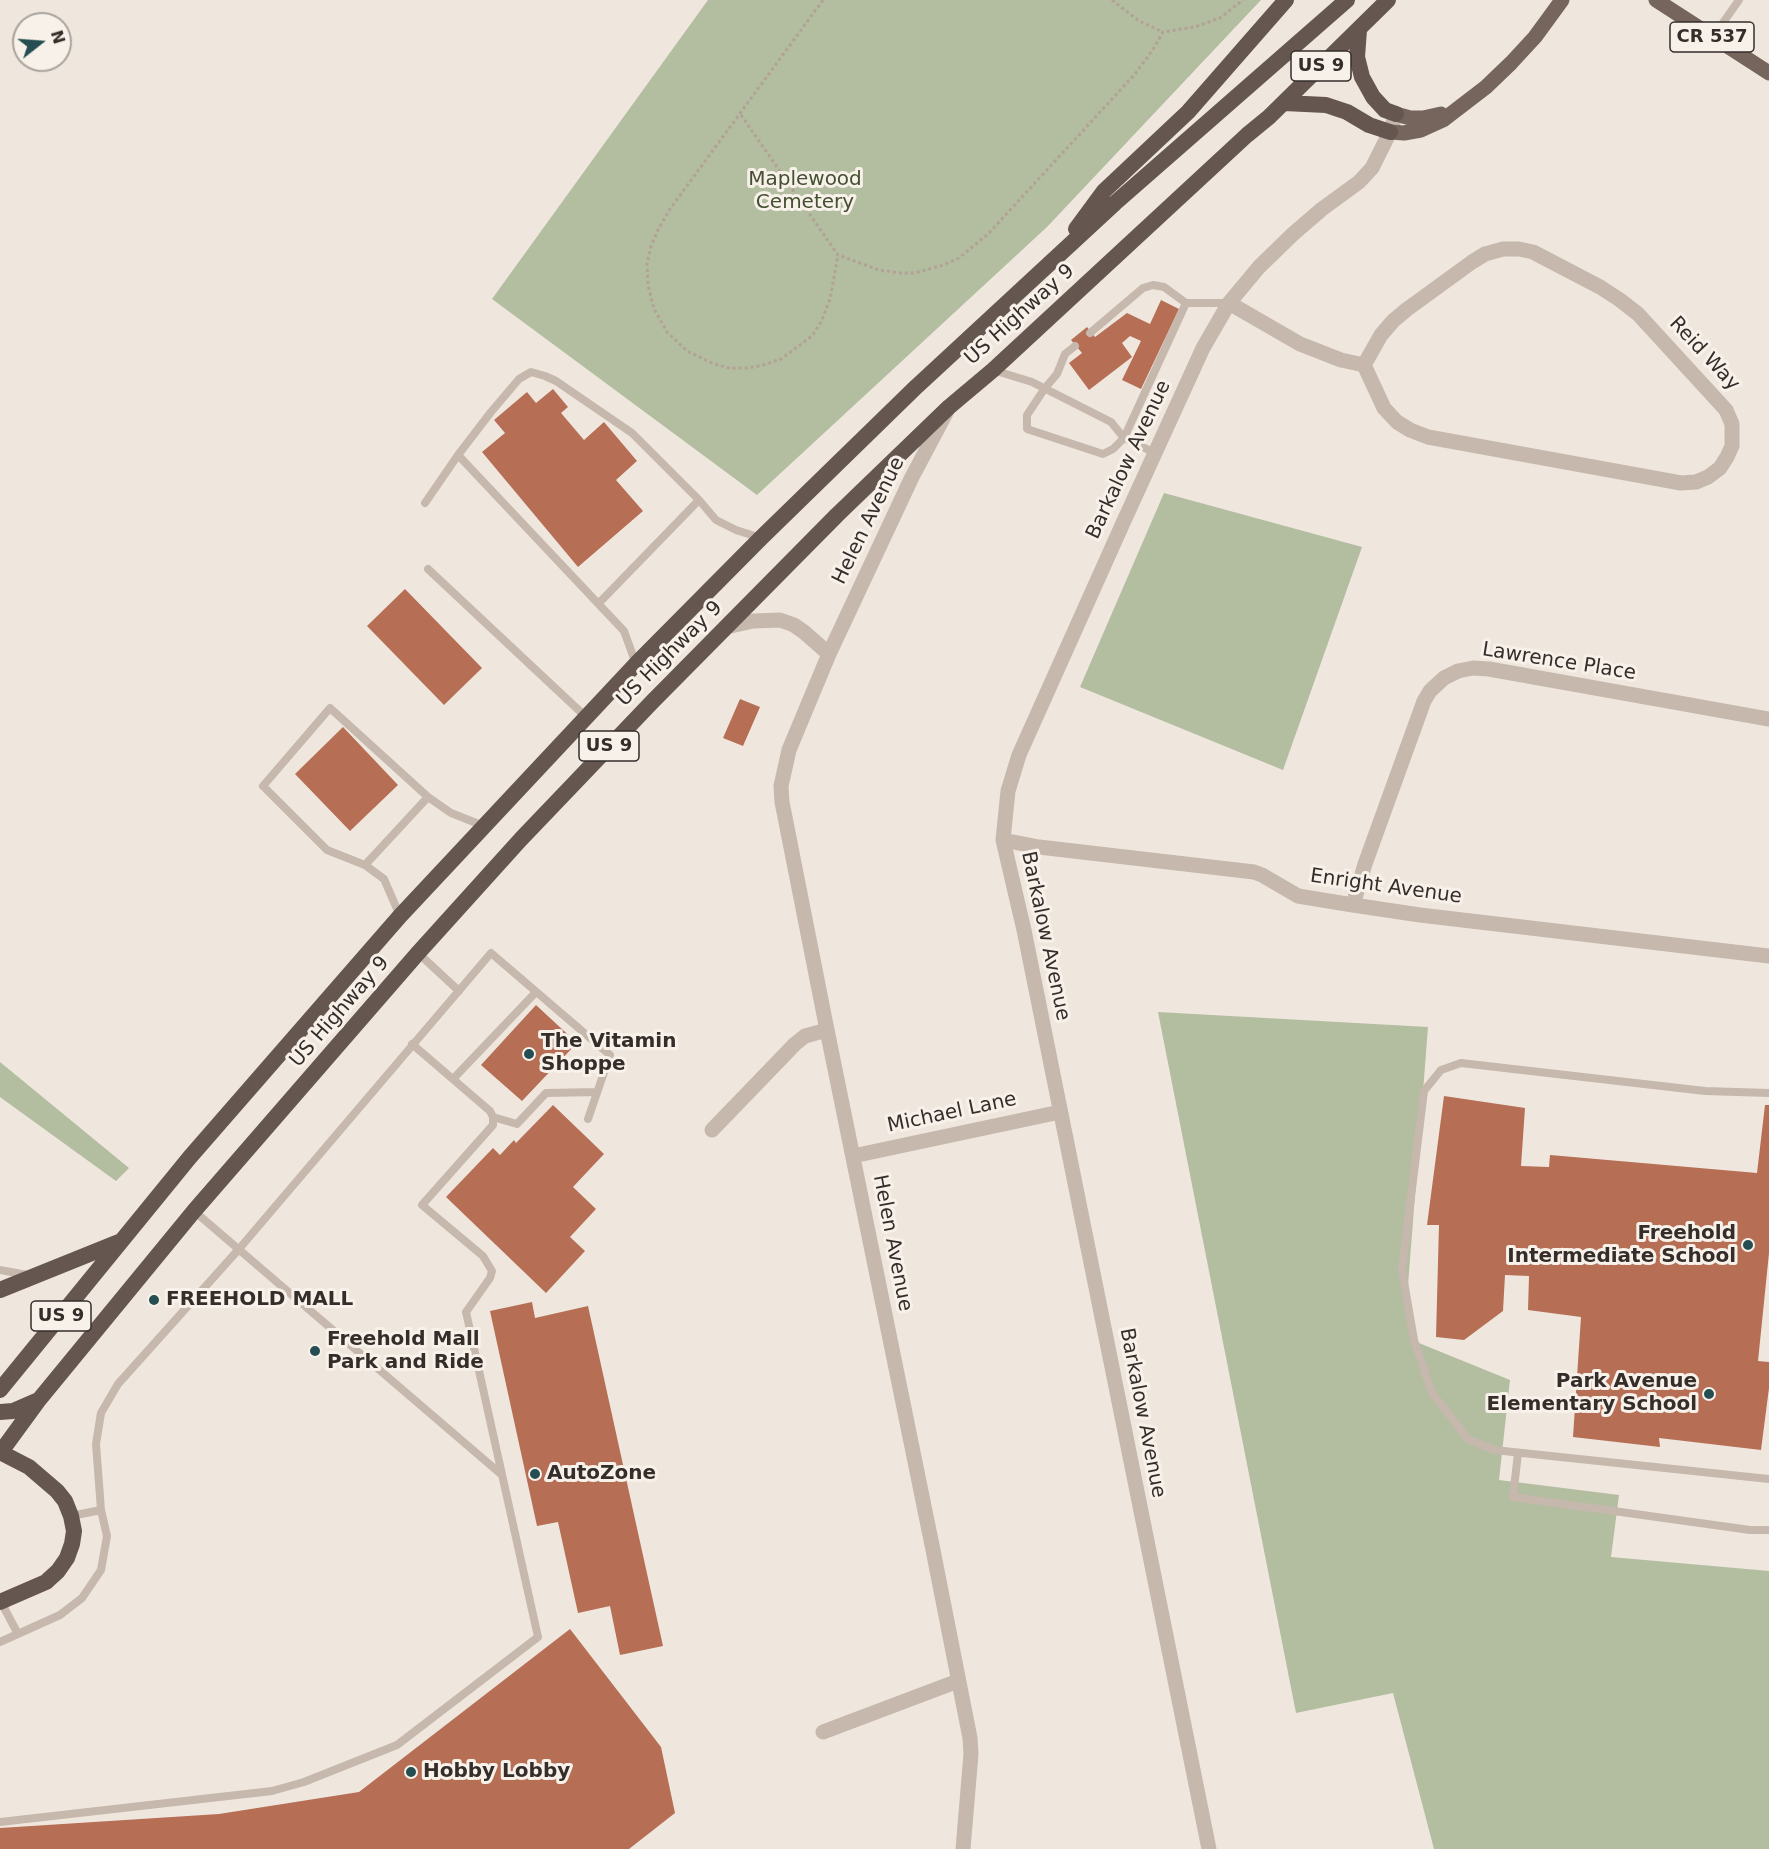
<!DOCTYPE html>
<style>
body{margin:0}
#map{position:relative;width:1769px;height:1849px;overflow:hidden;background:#efe7de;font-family:"DejaVu Sans",sans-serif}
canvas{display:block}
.north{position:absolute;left:12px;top:12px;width:60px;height:60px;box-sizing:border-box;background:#f7f1ea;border:2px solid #a9a39d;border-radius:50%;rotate:73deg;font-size:16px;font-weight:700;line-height:24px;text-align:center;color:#352d2a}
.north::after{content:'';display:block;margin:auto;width:21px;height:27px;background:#244e51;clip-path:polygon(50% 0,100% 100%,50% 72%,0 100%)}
</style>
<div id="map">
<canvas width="1769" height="1849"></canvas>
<div class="north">N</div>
</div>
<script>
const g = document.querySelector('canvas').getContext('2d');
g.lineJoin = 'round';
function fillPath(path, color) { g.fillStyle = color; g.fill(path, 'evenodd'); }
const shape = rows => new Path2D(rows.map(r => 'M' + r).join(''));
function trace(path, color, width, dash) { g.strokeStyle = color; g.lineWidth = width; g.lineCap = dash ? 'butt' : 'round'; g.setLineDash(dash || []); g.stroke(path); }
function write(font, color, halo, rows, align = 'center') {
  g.font = font + ' "DejaVu Sans",sans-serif'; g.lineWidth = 6; g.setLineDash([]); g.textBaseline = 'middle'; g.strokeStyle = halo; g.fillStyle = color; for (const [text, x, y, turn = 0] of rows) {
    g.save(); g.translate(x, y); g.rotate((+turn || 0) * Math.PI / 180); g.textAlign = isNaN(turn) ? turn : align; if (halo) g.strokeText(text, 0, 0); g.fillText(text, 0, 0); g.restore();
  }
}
fillPath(shape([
 [708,0,1261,0,1047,227,757,495,492,299],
 [1164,493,1362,547,1283,770,1080,687],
 [1158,1012,1428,1027,1406,1311,1414,1341,1510,1380,1499,1480,1619,1495,1611,1557,1769,1571,1769,1849,1434,1849,1393,1693,1296,1713],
 [0,1062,129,1168,116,1181,0,1097]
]), '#b3bda0');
fillPath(shape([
 [1161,300,1179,309,1141,389,1122,380,1141,341,1130,336,1122,343,1132,357,1089,390,1069,363,1082,353,1071,340,1087,327,1095,337,1127,313,1150,324],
 [553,389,568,407,561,413,584,440,604,422,637,461,616,480,643,511,578,567,482,452,505,433,494,420,527,392,536,403],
 [405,589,482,668,444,705,367,626],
 [740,699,760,707,743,746,723,738],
 [343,727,398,785,350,831,295,774],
 [536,1005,577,1043,522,1101,481,1065],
 [1444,1096,1525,1108,1521,1166,1549,1167,1550,1155,1757,1173,1765,1105,1769,1105,1769,1253,1758,1361,1769,1362,1769,1388,1761,1450,1659,1438,1660,1447,1573,1437,1581,1317,1528,1310,1529,1276,1505,1275,1503,1311,1464,1340,1436,1337,1439,1225,1427,1225],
 [553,1105,604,1154,573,1187,596,1209,570,1237,585,1251,546,1293,446,1197,493,1148,500,1155,514,1140,516,1143],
 [532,1302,535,1318,588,1306,663,1646,620,1655,610,1606,578,1613,558,1522,537,1526,490,1311],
 [570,1629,661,1747,675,1813,629,1849,0,1849,0,1828,219,1814,359,1792]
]), '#b66e55');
trace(shape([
 [823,0,670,209,659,228,651,246,647,264,648,285,654,309,667,332,687,351,714,364,729,368,746,368,760,366,781,359,812,336,821,322,830,299,838,255],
 [1112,0,1139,21,1163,32],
 [741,115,838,255,879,270,900,273,915,273,943,265,959,258,989,233,1135,74,1152,51,1163,32,1195,27,1220,18,1243,0]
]), '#b2a296', 3, [3, 3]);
trace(shape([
 [1713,37,1739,0],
 [1090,333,1143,288,1153,285,1164,287,1186,303,1229,303],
 [1075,346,1065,354,1057,374,1045,388,1027,415,1027,429,1103,454,1113,449,1124,438,1186,303],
 [993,370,1032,382,1111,422,1124,438,1155,453],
 [458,455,624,631,636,664],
 [699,500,716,520,736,530,761,538],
 [425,503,458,455,491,412,519,379,531,372,545,376,556,381,632,433,699,500,599,603],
 [428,569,586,717],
 [365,865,428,797],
 [400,916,384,879,365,865,327,850,263,786,330,708,428,797,451,813,484,826],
 [418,953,459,991],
 [453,1079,536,992],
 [1769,1093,1705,1091,1461,1063,1441,1070,1424,1091,1402,1270,1414,1340,1432,1393,1468,1439,1494,1450,1769,1479],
 [493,1117,517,1124,546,1093,597,1092],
 [194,1211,502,1475],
 [0,1270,27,1275],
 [1518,1453,1513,1497,1750,1530,1769,1530],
 [71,1516,101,1510],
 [1,1602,18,1634],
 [0,1642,60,1615,82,1598,101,1570,107,1536,101,1510,96,1444,101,1413,118,1384,239,1249,491,953,610,1055,588,1119],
 [0,1822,272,1791,304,1782,397,1745,538,1637,466,1312,490,1278,492,1271,483,1256,422,1205,493,1125,493,1117,490,1111,412,1044]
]), '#c6b8ac', 8);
trace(shape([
 [1503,249,1519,249,1533,252,1600,287,1620,300,1638,314,1726,410,1732,424,1732,446,1727,457,1720,468,1708,477,1696,482,1681,483,1428,437,1410,430,1397,422,1384,408,1364,365,1381,335,1393,321,1406,310,1472,262,1485,254,1503,249],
 [1229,303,1300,344,1341,360,1364,365],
 [946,413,912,477,829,654,789,750,781,786,782,802,827,1030,933,1550,970,1738,971,1754,963,1849],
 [726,627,753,621,780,620,794,625,804,632,829,654],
 [1003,840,1039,847,1254,872,1262,875,1298,896,1353,905,1420,915,1769,956],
 [1353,905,1365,864,1424,701,1430,691,1444,678,1458,671,1473,668,1489,669,1769,719],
 [712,1130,795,1044,805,1036,827,1030],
 [853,1156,1060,1112],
 [823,1732,958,1681],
 [1209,1849,1024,930,1003,840,1008,791,1019,755,1123,523,1203,348,1229,303,1259,267,1293,234,1322,209,1359,182,1372,168,1390,132,1396,114]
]), '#c6b8ac', 15);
trace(shape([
 [1656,0,1769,73],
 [1396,114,1410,118,1423,118,1441,114],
 [1390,132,1404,133,1421,130,1443,120,1486,87,1511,63,1535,37,1562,0]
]), '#75655d', 15);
trace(shape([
 [1359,30,1357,57,1362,77,1373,97,1385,110,1396,114],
 [1284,103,1326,105,1347,112,1369,125,1390,132],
 [1076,229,1104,191,1188,112,1286,0],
 [0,1290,119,1242],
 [0,1390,190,1157,400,916,636,664,761,538,917,386,1115,203,1347,0],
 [0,1412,13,1411,36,1401],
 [0,1452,29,1467,57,1491,65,1501,71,1516,74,1531,72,1544,67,1558,58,1571,46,1582,0,1602],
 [0,1453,38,1401,194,1211,418,953,521,839,653,701,837,515,949,407,993,370,1247,135,1269,117,1388,0]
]), '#655650', 16);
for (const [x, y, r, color] of [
 [529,1054,6,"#244e51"],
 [1748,1245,6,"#244e51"],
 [154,1300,6,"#244e51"],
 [315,1351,6,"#244e51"],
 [1709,1394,6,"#244e51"],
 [535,1474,6,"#244e51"],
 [411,1772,6,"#244e51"]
]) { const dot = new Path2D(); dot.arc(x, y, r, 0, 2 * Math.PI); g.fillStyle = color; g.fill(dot); trace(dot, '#f7f1ea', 2); }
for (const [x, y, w] of [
 [1712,37,84],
 [1321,66,60],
 [609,746,60],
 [61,1316,60]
]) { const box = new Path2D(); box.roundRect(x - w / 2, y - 15, w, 30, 4.5); g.fillStyle = '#f7f1ea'; g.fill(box); trace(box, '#352d2a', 1.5); }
write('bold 18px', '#352d2a', null, [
 ["CR 537",1712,37],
 ["US 9",1321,66],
 ["US 9",609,746],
 ["US 9",61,1316]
]);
write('20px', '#445031', '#f7f1ea', [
 ["Maplewood",805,180],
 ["Cemetery",805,203]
]);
write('20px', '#352d2a', '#f7f1ea', [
 ["US Highway 9",1020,315,-42],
 ["Reid Way",1704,354,47],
 ["Barkalow Avenue",1129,460,-65],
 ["Helen Avenue",869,521,-64],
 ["US Highway 9",670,654,-45],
 ["Lawrence Place",1559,662,9],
 ["Enright Avenue",1386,887,8],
 ["Barkalow Avenue",1045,936,78],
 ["US Highway 9",340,1012,-49],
 ["Michael Lane",952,1113,-12],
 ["Helen Avenue",892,1243,79],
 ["Barkalow Avenue",1142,1413,79]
]);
write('bold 20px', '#352d2a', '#f7f1ea', [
 ["The Vitamin",541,1042],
 ["Shoppe",541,1065],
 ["Freehold",1736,1234,"right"],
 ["Intermediate School",1736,1257,"right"],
 ["FREEHOLD MALL",166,1300],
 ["Freehold Mall",327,1340],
 ["Park and Ride",327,1363],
 ["Park Avenue",1697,1382,"right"],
 ["Elementary School",1697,1405,"right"],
 ["AutoZone",547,1474],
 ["Hobby Lobby",423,1772]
], 'left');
</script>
